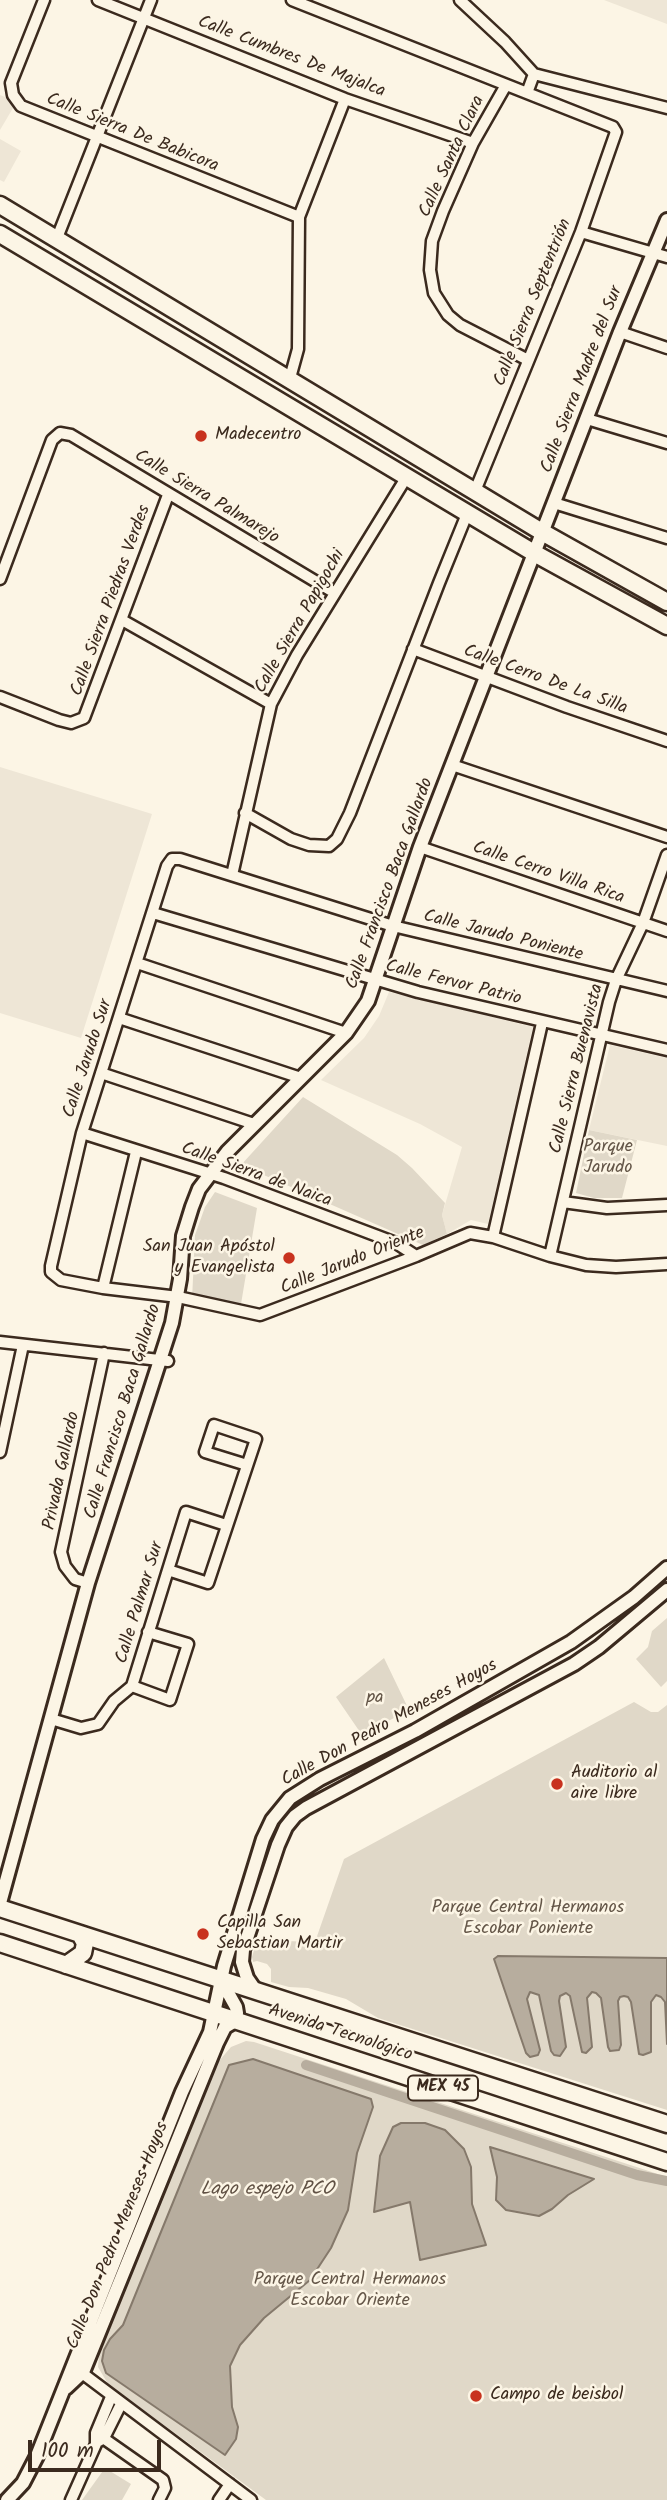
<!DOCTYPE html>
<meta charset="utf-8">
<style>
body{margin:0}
#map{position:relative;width:667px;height:2500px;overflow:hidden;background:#fcf5e5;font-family:Kalam,sans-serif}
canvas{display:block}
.scale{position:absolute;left:28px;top:2440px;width:133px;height:32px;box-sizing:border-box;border:4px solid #3b2a1e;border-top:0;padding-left:9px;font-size:21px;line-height:24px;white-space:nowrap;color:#3b2a1e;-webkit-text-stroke:5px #fcf5e5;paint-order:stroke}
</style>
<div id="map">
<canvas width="667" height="2500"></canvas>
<div class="scale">100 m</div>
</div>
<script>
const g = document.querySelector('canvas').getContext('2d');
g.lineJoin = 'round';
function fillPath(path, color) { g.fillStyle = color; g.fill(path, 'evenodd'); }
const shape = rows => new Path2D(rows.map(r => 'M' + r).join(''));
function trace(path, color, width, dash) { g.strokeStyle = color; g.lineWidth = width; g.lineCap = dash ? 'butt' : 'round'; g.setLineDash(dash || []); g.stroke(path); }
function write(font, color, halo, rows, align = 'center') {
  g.font = font + ' Kalam,sans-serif'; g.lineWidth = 5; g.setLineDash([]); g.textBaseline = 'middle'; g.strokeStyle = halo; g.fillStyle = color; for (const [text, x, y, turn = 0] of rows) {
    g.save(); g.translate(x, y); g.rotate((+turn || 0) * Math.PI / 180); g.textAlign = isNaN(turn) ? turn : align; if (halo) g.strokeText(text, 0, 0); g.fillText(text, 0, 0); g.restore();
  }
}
fillPath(shape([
 [604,0,667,0,667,24],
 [0,95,10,99,13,108,0,130],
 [0,139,21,151,4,182,0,180],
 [0,767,152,814,81,1038,0,1013],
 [389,992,533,1027,488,1224,471,1220,447,1234,442,1215,462,1147,420,1124,321,1080,364,1038,379,1016],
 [610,1045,667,1058,667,1146,589,1130]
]), '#eee6d6');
fillPath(shape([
 [303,1097,397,1155,412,1168,445,1203,442,1215,447,1234,423,1245,241,1165],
 [589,1130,637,1140,622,1198,594,1198,576,1193],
 [215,1192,257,1208,240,1310,192,1300,195,1235,205,1207],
 [667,1618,667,1681,661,1687,636,1659,648,1647,652,1631],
 [384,1658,409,1710,362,1735,336,1697],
 [634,1702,651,1712,658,1712,667,1705,667,2110,378,2018,346,1999,308,1988,289,1987,271,1982,271,1969,267,1964,257,1961,253,1962,252,1957,257,1940,315,1942,344,1859],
 [246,2041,254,2042,667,2177,667,2500,266,2500,108,2384,98,2367,99,2355,219,2061,231,2047],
 [105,2468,131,2484,122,2500,82,2500]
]), '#e0d8c8');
const water = shape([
 [498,1956,667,1958,667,2044,665,2002,661,1997,656,1995,651,2002,651,2052,643,2055,639,2054,631,2002,628,1997,624,1996,620,1997,618,2001,621,2045,619,2050,610,2051,608,2047,601,1998,596,1993,592,1992,587,1998,592,2047,586,2053,582,2052,570,1996,566,1993,560,1996,559,2001,566,2047,560,2056,554,2055,551,2051,539,1995,530,1992,527,1999,540,2050,538,2055,530,2057,526,2053,494,1959,498,1956],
 [253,2059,371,2099,373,2107,357,2153,348,2210,331,2248,310,2280,264,2318,240,2345,230,2366,232,2407,238,2427,236,2439,225,2455,106,2373,102,2361,104,2350,110,2339,123,2325,229,2065,253,2059],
 [401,2123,425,2123,445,2130,464,2149,471,2167,472,2204,486,2245,420,2260,410,2202,374,2212,380,2156,393,2127,401,2123],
 [490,2147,594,2179,568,2195,552,2209,539,2216,506,2210,496,2200,497,2177,490,2147]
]);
fillPath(water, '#b7ad9e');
trace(water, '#85796b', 2);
trace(shape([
 [306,2065,637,2175,667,2181]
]), '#b7ad9e', 10);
const minor = shape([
 [44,0,11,83,13,95,21,106,299,217],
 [98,0,345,99,473,143],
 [292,0,613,127,616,132,581,232,475,491],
 [460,0,505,42,534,74],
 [534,74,667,108],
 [506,85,473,143,443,211,432,241,430,270,434,293,448,315,460,325,528,360],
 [527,93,534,74],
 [581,232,667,257],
 [57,238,151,0],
 [620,332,667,348],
 [290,378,298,349,299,217,345,99],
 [587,419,667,443],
 [554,503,667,538],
 [0,579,52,440,60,433,71,435,335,593],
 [122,620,271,704],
 [413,649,567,707,667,741],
 [0,697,59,720,71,723,84,718,168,495],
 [452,765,667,837],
 [245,813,291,839,309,845,329,846,337,839,350,813,439,583,467,514],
 [420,847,667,931],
 [232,875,271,704,297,655,406,478],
 [153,913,418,992,667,1050],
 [137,963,346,1033],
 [667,991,393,926,180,859,172,859,167,866,82,1133,51,1266,51,1272,61,1280,103,1288,178,1297,260,1315,416,1256,470,1233,493,1237,550,1256,586,1265,616,1267,667,1264],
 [119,1018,301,1078],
 [101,1073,254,1124],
 [82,1133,224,1178,396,1243,416,1256],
 [563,1202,607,1208,667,1205],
 [493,1237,542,1023],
 [550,1256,609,1002,616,980,643,923,667,855],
 [103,1288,136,1152],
 [0,1342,168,1361],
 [0,1452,23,1345],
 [168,1570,208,1583,256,1439,214,1425,205,1452,247,1465],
 [88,1583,75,1579,65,1566,61,1552,104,1353],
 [132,1686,170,1700,188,1644,148,1632],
 [51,1719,81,1728,98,1724,114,1701,132,1686,186,1512,226,1525],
 [78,2370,251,2500],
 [96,2433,163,2480,165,2488,159,2500],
 [99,2441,104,2438,121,2404],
 [71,2500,96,2444,96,2433,111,2397],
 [219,2500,230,2484]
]);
const tertiary = shape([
 [0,1903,88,1583,172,1323,180,1279,183,1236,192,1207,199,1189,228,1151,346,1033,368,1001,420,847,620,332,667,220],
 [256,1991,247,1978,242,1962,243,1950,278,1845,286,1827,295,1816,306,1808,574,1664,599,1647,667,1590],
 [66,2388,83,2372,217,2043,225,2027,235,2021,237,2013,236,2007,221,1980],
 [7,2500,23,2483,37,2456,182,2092,210,2032,224,1966,263,1839,272,1820,290,1798,320,1779,415,1731,571,1642,634,1597,667,1568]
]);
const primary = shape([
 [0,205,542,532,667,602],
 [0,234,534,553,667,626],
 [0,1908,667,2124],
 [0,1943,667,2162],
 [66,1965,83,1953,85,1943,80,1934]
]);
trace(minor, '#3b2a1e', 15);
trace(tertiary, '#3b2a1e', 18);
trace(primary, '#3b2a1e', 21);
trace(minor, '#fcf5e5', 10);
trace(tertiary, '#fcf5e5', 12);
trace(primary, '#fcf5e5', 16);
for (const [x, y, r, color] of [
 [201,436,7,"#c8321e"],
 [289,1258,7,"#c8321e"],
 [557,1784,7,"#c8321e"],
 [203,1934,7,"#c8321e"],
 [476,2396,7,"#c8321e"]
]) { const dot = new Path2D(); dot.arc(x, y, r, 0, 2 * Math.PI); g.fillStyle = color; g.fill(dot); trace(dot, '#fcf5e5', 2.5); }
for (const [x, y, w] of [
 [443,2088,70]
]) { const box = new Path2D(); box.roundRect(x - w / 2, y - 12.5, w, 25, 5); g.fillStyle = '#fcf5e5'; g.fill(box); trace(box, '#3b2a1e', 2); }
write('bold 16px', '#3b2a1e', null, [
 ["MEX 45",443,2088]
]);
write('18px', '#3b2a1e', '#fcf5e5', [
 ["Calle Cumbres De Majalca",291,58,21],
 ["Calle Sierra De Babicora",132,134,22],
 ["Calle Santa Clara",453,157,-65],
 ["Calle Sierra Septentrión",534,303,-68],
 ["Calle Sierra Madre del Sur",583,380,-69],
 ["Calle Sierra Palmarejo",206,498,31],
 ["Calle Sierra Piedras Verdes",112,601,-70],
 ["Calle Sierra Papigochi",301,622,-60],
 ["Calle Cerro De La Silla",545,681,20],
 ["Calle Cerro Villa Rica",548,874,19],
 ["Calle Francisco Baca Gallardo",391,884,-70],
 ["Calle Jarudo Poniente",503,937,14],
 ["Calle Fervor Patrio",453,984,14],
 ["Calle Jarudo Sur",89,1059,-72],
 ["Calle Sierra Buenavista",578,1069,-76],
 ["Calle Sierra de Naica",256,1176,20],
 ["Calle Jarudo Oriente",353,1262,-22],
 ["Calle Francisco Baca Gallardo",124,1412,-73],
 ["Privada Gallardo",63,1471,-78],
 ["Calle Palmar Sur",141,1603,-73],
 ["Calle Don Pedro Meneses Hoyos",390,1724,-29],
 ["Avenida Tecnológico",340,2034,18],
 ["Calle Don Pedro Meneses Hoyos",119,2236,-68]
]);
write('18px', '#3b2a1e', '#fcf5e5', [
 ["Madecentro",215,436],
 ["San Juan Apóstol",275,1248,"right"],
 ["y Evangelista",275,1269,"right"],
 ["Auditorio al",571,1774],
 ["aire libre",571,1795],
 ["Capilla San",217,1924],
 ["Sebastian Martir",217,1945],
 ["Campo de beisbol",490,2396]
], 'left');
write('18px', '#645648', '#fcf5e5', [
 ["Parque",608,1148],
 ["Jarudo",608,1169],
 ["pa",375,1699],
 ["Parque Central Hermanos",528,1909],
 ["Escobar Poniente",528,1930],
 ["Parque Central Hermanos",350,2281],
 ["Escobar Oriente",350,2302]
]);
write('italic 19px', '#605144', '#fcf5e5', [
 ["Lago espejo PCO",267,2191]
]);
</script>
